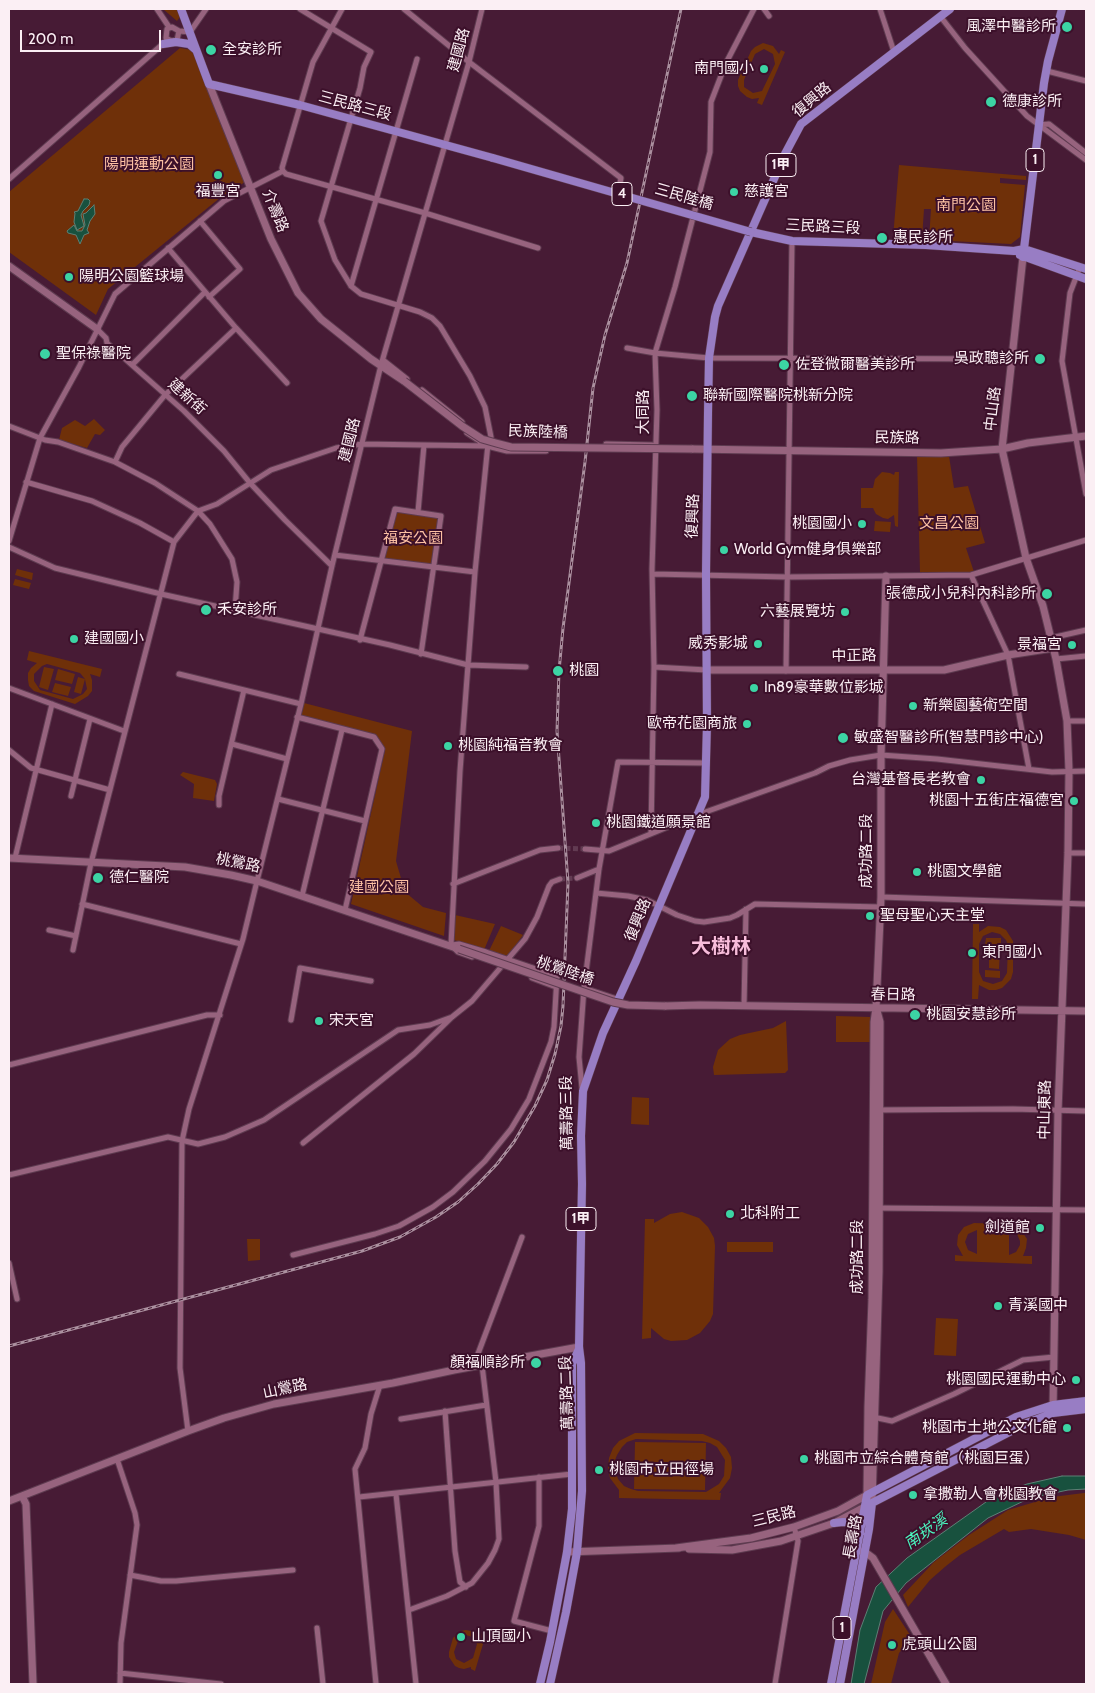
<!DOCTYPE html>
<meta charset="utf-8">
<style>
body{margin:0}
#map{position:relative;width:1095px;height:1693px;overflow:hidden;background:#471b35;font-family:Cabin,sans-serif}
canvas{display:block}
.frame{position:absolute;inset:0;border:10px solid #fbeff4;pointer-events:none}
.scale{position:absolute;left:20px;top:30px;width:141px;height:22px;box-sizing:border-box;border:2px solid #fbeff4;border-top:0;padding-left:6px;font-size:15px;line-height:18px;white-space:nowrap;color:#fbeff4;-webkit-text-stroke:4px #3c102a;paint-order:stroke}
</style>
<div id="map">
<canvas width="1095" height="1693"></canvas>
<div class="frame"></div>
<div class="scale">200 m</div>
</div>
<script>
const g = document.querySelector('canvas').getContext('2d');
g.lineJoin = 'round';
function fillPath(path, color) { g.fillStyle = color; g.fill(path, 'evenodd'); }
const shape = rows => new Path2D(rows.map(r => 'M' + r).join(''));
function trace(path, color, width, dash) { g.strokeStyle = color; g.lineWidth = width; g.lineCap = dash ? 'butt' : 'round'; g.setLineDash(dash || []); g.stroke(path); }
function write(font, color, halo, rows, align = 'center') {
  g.font = font + ' Cabin,"Noto Sans TC",sans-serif'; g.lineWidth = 4; g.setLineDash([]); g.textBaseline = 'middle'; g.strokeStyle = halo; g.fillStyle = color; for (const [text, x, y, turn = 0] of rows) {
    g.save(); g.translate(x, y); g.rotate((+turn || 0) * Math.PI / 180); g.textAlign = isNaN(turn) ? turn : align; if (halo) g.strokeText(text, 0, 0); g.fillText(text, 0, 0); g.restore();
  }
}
fillPath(shape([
 [163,9,180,9,182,14,177,21],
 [763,43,773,46,779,54,781,50,785,52,762,105,757,103,759,98,752,99,747,97,740,91,738,86,738,80,751,51,755,47],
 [764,49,773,54,775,64,762,91,753,93,744,87,744,80,755,54],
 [180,48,192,50,245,182,221,197,108,289,96,315,9,252,9,192],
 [899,165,1026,176,1026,180,1000,178,1000,183,1025,185,1020,237,1011,244,929,240,931,209,924,209,922,239,893,238],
 [94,419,105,430,100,435,95,434,87,448,59,440,62,428,75,420,85,426],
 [917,455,949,456,954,488,968,486,985,543,966,548,974,572,964,574,920,573],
 [882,472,890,473,894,475,895,472,899,472,898,527,895,526,894,515,888,519,883,518,876,514,873,508,861,508,861,488,873,488,875,479],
 [398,511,439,518,432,564,383,559],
 [875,521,891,522,890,532,874,531],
 [17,569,33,573,32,580,15,575],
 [15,579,31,583,29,589,13,585],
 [29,651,102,669,100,677,90,674,92,680,92,691,88,696,75,704,34,691,29,686,28,680,28,673,31,668,37,663,27,660],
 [47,664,80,673,85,679,87,689,83,694,73,699,40,690,34,681,34,674,42,666],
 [44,667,54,669,48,690,39,687],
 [58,669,75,674,72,684,55,680],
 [78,677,85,679,81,694,74,692],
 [55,683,71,687,68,696,52,692],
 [304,703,412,731,396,861,405,892,423,907,446,913,444,936,351,904,385,750,376,735,301,717],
 [183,772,215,780,217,784,214,801,193,798,194,784,180,775],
 [455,915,495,924,484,950,454,940],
 [973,924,979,924,979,932,988,926,1000,927,1006,930,1013,941,1013,972,1011,979,1002,988,996,990,989,990,979,985,978,999,972,999],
 [992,932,1000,934,1006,940,1008,945,1007,973,1002,981,993,984,983,981,979,972,979,944,983,936],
 [501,926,523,935,507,957,489,951],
 [986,938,1001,938,1001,945,985,945],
 [989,949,1000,949,999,969,989,968],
 [985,970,1000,971,1000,978,985,977],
 [836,1016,870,1017,870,1042,836,1042],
 [786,1021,788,1070,785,1073,714,1075,713,1067,718,1050,730,1039,740,1035,773,1028],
 [632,1097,649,1098,649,1125,631,1124],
 [682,1212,699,1218,708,1227,714,1238,715,1246,713,1314,710,1321,700,1333,687,1340,671,1341,664,1339,651,1328,651,1338,642,1339,645,1219,654,1219,654,1223,670,1214],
 [974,1223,1011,1224,1019,1227,1027,1239,1026,1248,1023,1256,1032,1256,1032,1264,955,1261,955,1255,963,1256,957,1245,958,1235,964,1227],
 [977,1230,977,1254,968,1250,965,1242,968,1234],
 [1009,1231,1017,1234,1020,1241,1020,1245,1016,1252,1009,1255],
 [247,1239,260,1239,260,1260,248,1261],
 [727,1242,773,1242,773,1252,727,1252],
 [936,1318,958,1319,956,1356,934,1355],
 [635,1433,703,1434,719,1441,726,1448,731,1457,732,1468,730,1478,719,1493,721,1493,720,1500,619,1498,619,1490,610,1478,608,1468,609,1458,613,1448,619,1441],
 [636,1439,702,1441,710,1443,717,1447,725,1460,724,1476,719,1484,706,1492,638,1491,631,1489,624,1486,618,1479,615,1471,614,1463,617,1455,622,1447,627,1442],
 [635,1442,706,1443,705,1490,634,1489],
 [1084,1493,1086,1493,1086,1540,1069,1535,1031,1529,1009,1532,1004,1529,960,1555,946,1566,930,1580,908,1607,903,1595,934,1562,969,1535,1008,1510,1052,1497],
 [893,1609,912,1638,899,1653,891,1684,871,1684,885,1622],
 [466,1630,475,1632,480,1638,482,1632,486,1634,475,1671,471,1669,471,1667,464,1669,459,1668,455,1666,449,1657,449,1652,453,1638,461,1631],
 [466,1635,472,1637,477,1644,473,1658,464,1663,456,1659,454,1652,458,1641]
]), '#6f3009');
const water = shape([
 [84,199,88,199,90,201,89,205,83,211,81,215,84,226,77,230,74,222,75,213,74,212,78,211,84,199],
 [94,205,95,214,90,221,87,230,89,233,84,235,80,244,76,235,68,233,67,231,74,225,77,231,82,231,85,225,83,214,86,213,94,205],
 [1062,1476,1086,1476,1086,1489,1068,1490,1030,1498,988,1518,906,1583,883,1611,864,1684,851,1684,860,1630,876,1587,907,1558,993,1497,1027,1484,1062,1476]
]);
fillPath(water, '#18513e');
trace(water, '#5c8075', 1);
trace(shape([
 [558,848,585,849],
 [560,879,577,878]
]), '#623b52', 5, [5, 2.5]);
const street = shape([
 [157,9,169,27],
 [300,9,371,52,364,67,360,88,321,221,335,260,351,286,361,294,420,312,432,318,440,326,470,376,485,407,491,437],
 [404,9,469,62,621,178,619,188],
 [764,9,769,16],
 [880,9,894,52],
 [940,16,965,48,1027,116,1086,160],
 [179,31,177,40,171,41,166,38,167,29,172,27,179,31,190,32,206,9],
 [1047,71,1086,81],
 [1038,125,1049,124,1086,153],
 [283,171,282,168,313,62,342,9],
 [9,179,164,43],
 [200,221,240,269,209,297],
 [168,248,236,328,287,383],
 [1080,267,1070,293,1062,361,1086,494],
 [351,286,417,59],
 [97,329,106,338,107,343,184,411,224,451,250,483,285,520,332,566],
 [627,348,655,353,709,358,1013,359],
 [383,360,407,379],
 [132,365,205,292],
 [422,390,462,422],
 [9,426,45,440,58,442,115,462,155,483,198,511,210,524,232,559,237,582,235,610],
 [467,433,487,446,507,451,546,451],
 [606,444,652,445],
 [115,462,122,447,165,395,236,328],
 [26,482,92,501,140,523,174,542],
 [418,512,424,445],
 [9,541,40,438,79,367,115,294,224,201,283,171,286,174,425,213,538,248],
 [9,547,55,568,161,594,390,645,468,665,526,667],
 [335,555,475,572],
 [653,574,788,577,971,575,1086,540],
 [971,575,1008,655,1029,769],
 [1051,638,1086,630],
 [360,640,395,509,441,516,421,654],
 [1056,659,1086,656],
 [654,667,707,670],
 [786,671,792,241],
 [179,674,301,704],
 [9,688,124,731],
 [297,717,374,737,382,749,345,910],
 [1067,721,1086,721],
 [232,744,287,759],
 [9,750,31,768,110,790],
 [71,796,90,719],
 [278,799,365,821],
 [219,805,219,796,244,690],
 [651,833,654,667,652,569,657,410,655,353,675,287,710,152,711,102,726,63,754,9],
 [585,849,609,851,697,815,815,773,829,766,850,760,881,755,937,759,1052,772,1086,771],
 [1068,853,1086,853],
 [15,858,52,704],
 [577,878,599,869],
 [453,884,540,850,558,848],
 [596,893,628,896,647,900,677,915,695,921,704,922,730,918,737,915,755,904,880,907],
 [302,896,342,730],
 [881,897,1086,904],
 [82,904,241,944],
 [49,930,76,936],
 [451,945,460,771,475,572,488,444],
 [455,949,458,952,472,957],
 [73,950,91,863,174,542,198,511,217,504,271,470,336,448,362,444,487,446],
 [532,978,556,987],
 [584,988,620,1000],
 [744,1006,746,909],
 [291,1020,300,968,371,981],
 [9,1065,207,1015,220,1015],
 [582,1088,579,1057,584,988,599,869,618,762,706,763],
 [877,1110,1013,1109,1086,1111],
 [303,1143,414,1054,452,1017,472,1001,525,939,537,917,549,886,552,882,560,879],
 [9,1175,168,1137,198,1144,225,1137,264,1120,398,1030,430,1025,452,1017],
 [877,1208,1086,1210],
 [293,1255,375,1234,399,1226,433,1207,453,1192,485,1161,511,1129,529,1099,551,1042,554,1027,557,976,486,952,459,944,452,945],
 [9,1263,17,1299],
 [473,1367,522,1237],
 [445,1411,455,1551,460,1582,466,1587],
 [873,1417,892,1421,954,1394,1023,1360,1054,1357],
 [401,1419,486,1405],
 [188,1431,180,1368,182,1141,189,1109,243,939,257,881,301,704,332,566,381,365,469,62,482,9],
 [117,1459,135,1513,137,1525,121,1643,120,1684],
 [539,1477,539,1526,514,1621,552,1631],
 [396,1494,416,1684],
 [359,1497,572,1474],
 [130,1575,161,1581,176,1581,293,1570],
 [409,1610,447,1596,472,1583,488,1563,495,1550,499,1539,496,1482,482,1365],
 [317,1628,323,1684],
 [120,1673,221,1684],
 [376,1684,355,1469,365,1448,371,1414,380,1385],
 [775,1684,798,1541,794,1527]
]);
const secondary = shape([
 [209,84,271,239,298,293,321,319,371,359,404,381],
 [1023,257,1002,449,1026,558,1043,606,1056,659,1067,721,1069,771,1068,853,1058,1111,1053,1410],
 [9,266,97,329],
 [692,449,941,453,1002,449,1028,443,1086,436],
 [707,670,944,670,1008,655,1053,648],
 [9,858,185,867,231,875,257,881,459,949],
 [665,1006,700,1005,1086,1011],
 [22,1496,26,1504,33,1684],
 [9,1501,188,1431,224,1418,274,1404,393,1383,454,1370,579,1347],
 [676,1548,751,1538,794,1527,838,1511,867,1495,868,1407,872,1300,874,1022,876,1008,881,897,881,755,886,576],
 [689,1549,732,1550,781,1541,834,1523,872,1503,879,1272,880,1022,877,1011],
 [856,1550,865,1552,873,1558,946,1684],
 [567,1552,679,1548]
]);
const primary = shape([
 [181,9,209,84,300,105,493,158],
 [163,44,176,42,189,44,196,50],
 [751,232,792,241,926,245,1014,251,1024,249,1086,269],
 [1020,255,1086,279],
 [1023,257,1044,83,1048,61,1062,9],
 [834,1523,843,1522,853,1523,857,1527,860,1533],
 [540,1684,550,1642,567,1552,572,1509,572,1364,579,1349],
 [550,1684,566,1612,577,1552,582,1491,581,1363,579,1347,582,1184,581,1136,583,1091,603,1033,636,961,705,797,707,724,706,574,708,413,709,358,715,317,718,306,785,154,801,124,950,9],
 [831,1684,867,1495,1016,1417,1053,1405,1086,1401],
 [840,1684,869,1529,872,1503,1027,1423,1053,1413,1086,1409]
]);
trace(street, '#5e3b50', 7);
trace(secondary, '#5e3b50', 9);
trace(primary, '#5e3b50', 9);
trace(street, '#97637e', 5);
trace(secondary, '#97637e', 7);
trace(primary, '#987dc4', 8);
const rail = shape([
 [9,1346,362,1251,400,1237,436,1217,458,1202,478,1184,497,1164,514,1142,535,1106,547,1080,555,1054,561,1026,563,1006,568,883,557,731,559,671,563,628,585,462,593,388,605,335,627,263,681,9]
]);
trace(rail, '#ab909f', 3);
trace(rail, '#3c102a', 1, [4]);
const secondaryBridge = shape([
 [404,381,462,426,482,439,496,443,511,447,692,449],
 [459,949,613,1002,628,1005,665,1006]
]);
const primaryBridge = shape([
 [493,158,751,232]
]);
trace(secondaryBridge, '#5e3b50', 9, []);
trace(primaryBridge, '#5e3b50', 9, []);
trace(secondaryBridge, '#97637e', 7);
trace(primaryBridge, '#987dc4', 8);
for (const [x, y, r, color] of [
 [1067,27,6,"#3cd4a4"],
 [211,50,6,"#3cd4a4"],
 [764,69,5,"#3cd4a4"],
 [991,102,6,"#3cd4a4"],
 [218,175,5,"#3cd4a4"],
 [734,192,5,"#3cd4a4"],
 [882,238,6,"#3cd4a4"],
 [69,277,5,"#3cd4a4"],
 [45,354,6,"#3cd4a4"],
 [1040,359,6,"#3cd4a4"],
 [784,365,6,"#3cd4a4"],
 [692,396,6,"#3cd4a4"],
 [862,524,5,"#3cd4a4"],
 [724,550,5,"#3cd4a4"],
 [1047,594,6,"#3cd4a4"],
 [206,610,6,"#3cd4a4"],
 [845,612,5,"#3cd4a4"],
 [74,639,5,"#3cd4a4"],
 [758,644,5,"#3cd4a4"],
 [1072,645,5,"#3cd4a4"],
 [558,671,6,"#3cd4a4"],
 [754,688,5,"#3cd4a4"],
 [913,706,5,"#3cd4a4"],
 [747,724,5,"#3cd4a4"],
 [843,738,6,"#3cd4a4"],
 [448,746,5,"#3cd4a4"],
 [981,780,5,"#3cd4a4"],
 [1074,801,5,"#3cd4a4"],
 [596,823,5,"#3cd4a4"],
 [917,872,5,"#3cd4a4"],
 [98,878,6,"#3cd4a4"],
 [870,916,5,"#3cd4a4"],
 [972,953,5,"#3cd4a4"],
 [915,1015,6,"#3cd4a4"],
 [319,1021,5,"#3cd4a4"],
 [730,1214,5,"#3cd4a4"],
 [1040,1228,5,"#3cd4a4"],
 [998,1306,5,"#3cd4a4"],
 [536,1363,6,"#3cd4a4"],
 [1076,1380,5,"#3cd4a4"],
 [1067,1428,5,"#3cd4a4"],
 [804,1459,5,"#3cd4a4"],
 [599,1470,5,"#3cd4a4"],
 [913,1495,5,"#3cd4a4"],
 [461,1637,5,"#3cd4a4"],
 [892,1645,5,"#3cd4a4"]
]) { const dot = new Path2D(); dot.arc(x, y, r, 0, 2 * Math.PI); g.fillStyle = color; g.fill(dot); trace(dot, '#3c102a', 2); }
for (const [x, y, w] of [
 [1035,160,18],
 [781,165,30],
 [622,194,20],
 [581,1219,30],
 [842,1628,18]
]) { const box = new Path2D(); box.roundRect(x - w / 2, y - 11.5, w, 23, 4); g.fillStyle = '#3c102a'; g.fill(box); trace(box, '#fbeff4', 1); }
write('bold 14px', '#fbeff4', null, [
 ["1",1035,160],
 ["1甲",781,165],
 ["4",622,194],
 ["1甲",581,1219],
 ["1",842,1628]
]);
write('15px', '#fbeff4', '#3c102a', [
 ["風澤中醫診所",1056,27,"right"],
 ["全安診所",222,50],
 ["南門國小",754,69,"right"],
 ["德康診所",1002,102],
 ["福豐宮",218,192,"center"],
 ["慈護宮",744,192],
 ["惠民診所",893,238],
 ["陽明公園籃球場",79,277],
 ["聖保祿醫院",56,354],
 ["吳政聰診所",1029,359,"right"],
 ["佐登微爾醫美診所",795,365],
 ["聯新國際醫院桃新分院",703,396],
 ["桃園國小",852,524,"right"],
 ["World Gym健身俱樂部",734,550],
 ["張德成小兒科內科診所",1036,594,"right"],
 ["禾安診所",217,610],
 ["六藝展覽坊",835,612,"right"],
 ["建國國小",84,639],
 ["威秀影城",748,644,"right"],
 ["景福宮",1062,645,"right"],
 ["桃園",569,671],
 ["In89豪華數位影城",764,688],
 ["新樂園藝術空間",923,706],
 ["歐帝花園商旅",737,724,"right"],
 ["敏盛智醫診所(智慧門診中心)",854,738],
 ["桃園純福音教會",458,746],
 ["台灣基督長老教會",971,780,"right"],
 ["桃園十五街庄福德宮",1064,801,"right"],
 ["桃園鐵道願景館",606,823],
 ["桃園文學館",927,872],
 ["德仁醫院",109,878],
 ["聖母聖心天主堂",880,916],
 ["東門國小",982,953],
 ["桃園安慧診所",926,1015],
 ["宋天宮",329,1021],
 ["北科附工",740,1214],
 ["劍道館",1030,1228,"right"],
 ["青溪國中",1008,1306],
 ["顏福順診所",525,1363,"right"],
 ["桃園國民運動中心",1066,1380,"right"],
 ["桃園市土地公文化館",1057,1428,"right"],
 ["桃園市立綜合體育館（桃園巨蛋）",814,1459],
 ["桃園市立田徑場",609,1470],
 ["拿撒勒人會桃園教會",923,1495],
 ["山頂國小",471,1637],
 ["虎頭山公園",902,1645]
], 'left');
write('15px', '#fbeff4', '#3c102a', [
 ["建國路",459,50,-75],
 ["復興路",812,100,-40],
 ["三民路三段",355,106,15],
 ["三民陸橋",684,197,16],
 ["介壽路",275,211,68],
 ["三民路三段",823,227,3],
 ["建新街",187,397,42],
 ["中山路",993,409,-83],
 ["大同路",644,412,-90],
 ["民族陸橋",538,432,2],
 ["民族路",897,438,1],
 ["建國路",350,440,-76],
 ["復興路",693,516,-88],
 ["中正路",854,656,-1],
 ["成功路二段",867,851,-90],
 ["桃鶯路",238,863,12],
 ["復興路",638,920,-68],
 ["桃鶯陸橋",565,971,19],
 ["春日路",893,995,1],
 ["中山東路",1045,1110,-89],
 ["萬壽路三段",567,1113,-91],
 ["成功路二段",858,1257,-90],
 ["山鶯路",285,1389,-12],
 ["萬壽路二段",567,1393,-92],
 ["三民路",774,1517,-14],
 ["長壽路",853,1537,-80]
]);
write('15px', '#fcc0a3', '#3c102a', [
 ["陽明運動公園",149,165],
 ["南門公園",966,206],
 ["文昌公園",949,524],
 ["福安公園",413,539],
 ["建國公園",379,888]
]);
write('italic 16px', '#4bf6bf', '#3c102a', [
 ["南崁溪",926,1532,-35]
]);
write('bold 20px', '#f8bddb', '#3c102a', [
 ["大樹林",721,947]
]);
</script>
